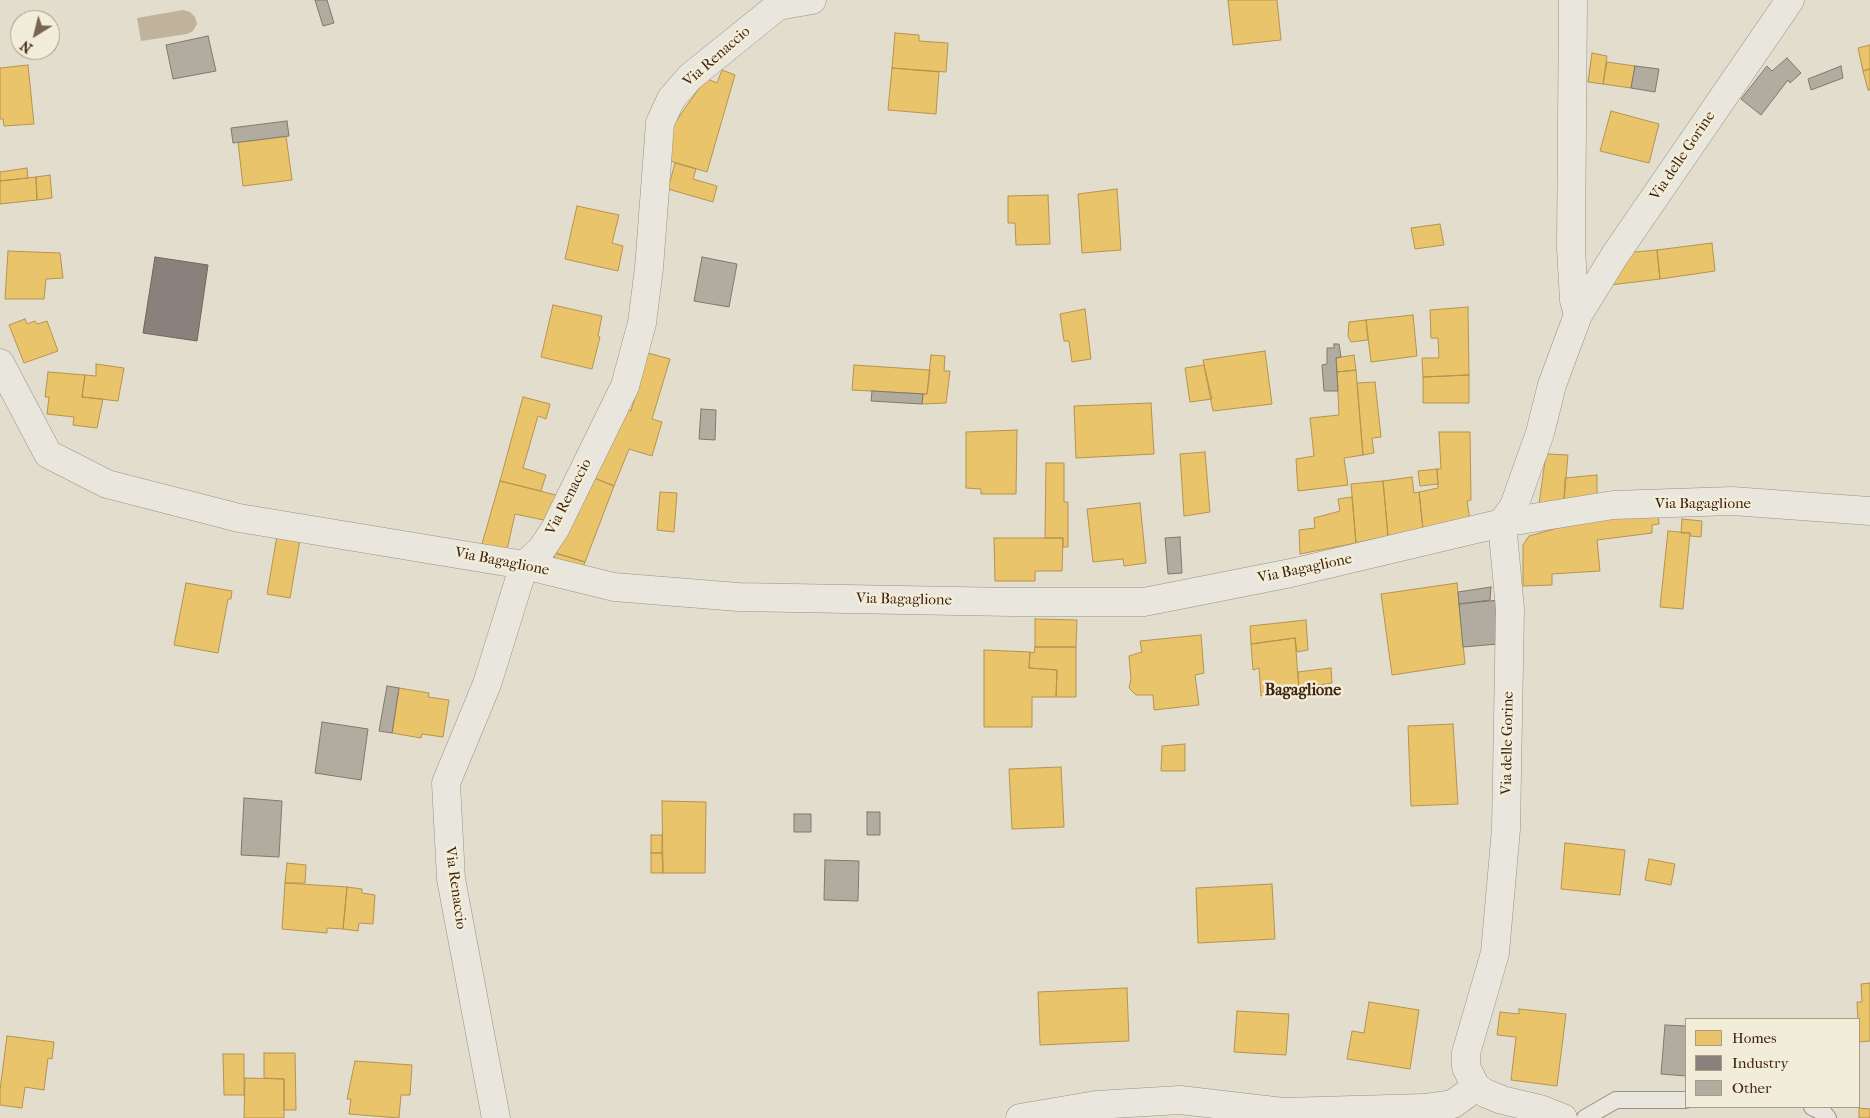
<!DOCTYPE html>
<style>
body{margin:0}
#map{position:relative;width:1870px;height:1118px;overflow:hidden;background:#e2ddcc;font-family:"IM FELL French Canon",serif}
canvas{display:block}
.legend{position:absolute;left:1685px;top:1018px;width:175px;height:90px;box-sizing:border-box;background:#f2edd8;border:1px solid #ab9c88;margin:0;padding:6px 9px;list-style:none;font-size:15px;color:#402211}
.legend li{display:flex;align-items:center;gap:10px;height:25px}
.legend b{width:25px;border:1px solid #ab9c88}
.north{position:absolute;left:10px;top:10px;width:50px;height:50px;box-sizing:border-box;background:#f2edd8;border:1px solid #ab9c88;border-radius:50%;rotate:216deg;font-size:14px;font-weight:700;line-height:20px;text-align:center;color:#402211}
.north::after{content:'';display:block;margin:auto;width:18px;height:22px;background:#796352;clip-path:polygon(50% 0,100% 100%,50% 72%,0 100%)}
</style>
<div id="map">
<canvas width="1870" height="1118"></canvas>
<ul class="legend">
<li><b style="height:14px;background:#e9c46a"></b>Homes</li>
<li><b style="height:14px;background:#8a817c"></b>Industry</li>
<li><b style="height:14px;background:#b2aca0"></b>Other</li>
</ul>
<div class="north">N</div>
</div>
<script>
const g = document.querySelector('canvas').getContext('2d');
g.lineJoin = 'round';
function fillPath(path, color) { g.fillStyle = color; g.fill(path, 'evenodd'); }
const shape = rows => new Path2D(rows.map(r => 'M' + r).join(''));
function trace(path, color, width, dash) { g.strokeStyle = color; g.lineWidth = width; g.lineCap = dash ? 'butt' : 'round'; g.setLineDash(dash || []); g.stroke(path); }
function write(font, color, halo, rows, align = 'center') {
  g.font = font + ' "IM FELL French Canon",serif'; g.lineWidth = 5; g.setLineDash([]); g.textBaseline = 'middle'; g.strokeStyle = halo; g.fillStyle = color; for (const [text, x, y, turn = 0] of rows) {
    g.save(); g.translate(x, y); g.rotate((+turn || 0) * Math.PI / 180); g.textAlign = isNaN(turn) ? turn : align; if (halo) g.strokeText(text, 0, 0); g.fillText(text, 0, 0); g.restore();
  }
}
fillPath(shape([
 [183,10,190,12,195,17,197,24,193,31,187,34,141,41,137,18]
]), '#c0b39b');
const homes = shape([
 [1228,0,1277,0,1281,40,1233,45,1228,0],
 [895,33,919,35,919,41,948,43,946,72,892,68,895,33],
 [1870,45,1870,69,1863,71,1858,48,1870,45],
 [1592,53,1607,56,1603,84,1588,82,1592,53],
 [1607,62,1635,66,1631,88,1603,84,1607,62],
 [28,65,34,124,4,126,3,119,0,119,0,68,28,65],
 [892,68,939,72,936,114,888,110,892,68],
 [1870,69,1870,90,1868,90,1863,71,1870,69],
 [722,70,735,75,707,172,664,159,674,124,700,87,708,79,717,83,722,70],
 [1611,111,1659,124,1649,163,1600,151,1611,111],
 [286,136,292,180,243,186,238,142,286,136],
 [675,163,696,169,693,179,717,186,713,202,668,189,675,163],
 [27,168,28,178,0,181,0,172,27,168],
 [50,175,52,198,37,200,36,177,50,175],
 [36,177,37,200,0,204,0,181,36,177],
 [1117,189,1121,250,1082,253,1078,194,1117,189],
 [1048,195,1050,244,1016,245,1015,223,1008,223,1008,196,1048,195],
 [577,206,619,215,612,243,623,246,618,271,565,259,577,206],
 [1440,224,1444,245,1415,249,1411,228,1440,224],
 [1712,243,1715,271,1660,279,1657,250,1712,243],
 [1657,250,1660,279,1610,285,1625,253,1657,250],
 [8,251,60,253,63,278,46,279,44,299,5,299,8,251],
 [553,305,602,316,598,336,600,337,592,369,541,357,553,305],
 [1468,307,1469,375,1423,377,1422,358,1439,358,1438,338,1431,338,1430,310,1468,307],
 [1085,309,1091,359,1072,362,1069,341,1064,341,1060,314,1085,309],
 [1413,315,1417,356,1371,362,1366,320,1413,315],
 [25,319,27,324,35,321,37,324,47,321,58,351,24,363,9,325,25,319],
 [1366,320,1368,340,1351,342,1348,336,1349,322,1366,320],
 [1265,351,1272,404,1213,411,1203,360,1265,351],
 [648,353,670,359,652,419,662,422,652,456,629,449,614,486,592,477,629,410,631,411,648,353],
 [931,355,945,356,944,371,950,371,946,403,922,404,923,394,927,394,931,355],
 [1354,355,1356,370,1337,372,1336,358,1354,355],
 [96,364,124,368,118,401,82,397,85,375,96,376,96,364],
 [854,365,930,370,927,394,852,390,854,365],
 [1204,365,1212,399,1190,402,1185,368,1204,365],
 [1356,370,1363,455,1344,458,1348,485,1298,491,1296,459,1314,456,1310,418,1339,415,1337,372,1356,370],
 [48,372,85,375,82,397,103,399,97,428,73,425,74,417,47,414,49,397,45,397,48,372],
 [1469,375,1469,403,1423,403,1423,377,1469,375],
 [1375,382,1381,437,1372,438,1374,453,1363,455,1357,383,1375,382],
 [523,397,550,404,546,419,538,416,523,468,546,475,541,491,500,481,523,397],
 [1151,403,1154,454,1076,458,1074,406,1151,403],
 [1017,430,1016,494,981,494,981,489,966,488,966,432,1017,430],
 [1439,432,1470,432,1471,500,1467,501,1470,520,1423,529,1419,492,1438,488,1437,469,1441,469,1439,432],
 [1205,452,1210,512,1184,516,1180,454,1205,452],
 [1546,454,1568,455,1564,501,1539,504,1546,454],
 [1046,463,1064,463,1064,502,1068,502,1068,547,1063,547,1063,538,1045,538,1046,463],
 [1437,469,1438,484,1420,486,1418,471,1437,469],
 [1597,475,1597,498,1564,501,1565,478,1597,475],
 [592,477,614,486,585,562,555,553,592,477],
 [1412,477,1414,493,1419,492,1423,529,1388,536,1383,481,1412,477],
 [500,481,560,496,553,522,515,514,507,550,482,544,500,481],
 [1383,481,1388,536,1356,543,1351,484,1383,481],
 [660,492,677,493,674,532,657,530,660,492],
 [1352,497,1356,543,1300,554,1299,530,1315,528,1314,518,1340,511,1338,499,1352,497],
 [1140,503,1146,563,1124,566,1123,559,1093,562,1087,509,1140,503],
 [1658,511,1659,524,1652,525,1652,533,1597,540,1600,571,1552,574,1552,585,1523,586,1523,545,1529,536,1568,525,1658,511],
 [1682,519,1702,521,1701,537,1690,536,1690,533,1681,533,1682,519],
 [1668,531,1690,533,1683,609,1660,607,1668,531],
 [277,536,300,540,290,598,267,594,277,536],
 [994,538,1063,538,1062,571,1035,571,1035,581,995,581,994,538],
 [555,553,585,562,583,567,554,558,555,553],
 [186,583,232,591,231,599,228,599,218,653,174,645,186,583],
 [1457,583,1465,664,1392,675,1381,594,1457,583],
 [1035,619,1077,620,1076,647,1035,647,1035,619],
 [1306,620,1308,650,1297,652,1295,638,1251,644,1250,626,1306,620],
 [1201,635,1204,673,1195,675,1199,705,1154,710,1153,695,1136,695,1129,688,1131,679,1129,656,1142,652,1140,641,1201,635],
 [1295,638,1299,690,1261,696,1259,668,1253,670,1251,644,1295,638],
 [1035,647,1076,647,1076,697,1056,697,1057,670,1029,668,1030,652,1034,653,1035,647],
 [984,650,1030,652,1029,668,1057,670,1056,697,1032,697,1032,727,984,727,984,650],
 [1331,668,1332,683,1299,688,1298,672,1331,668],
 [399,688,429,693,428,697,449,700,443,737,422,734,421,738,392,733,399,688],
 [1453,724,1458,804,1411,806,1408,726,1453,724],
 [1185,744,1185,771,1161,771,1162,746,1185,744],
 [1061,767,1064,827,1012,829,1009,769,1061,767],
 [662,801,706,802,705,873,663,873,662,801],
 [651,835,662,835,662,853,651,853,651,835],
 [1565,843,1625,850,1620,895,1561,889,1565,843],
 [651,853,662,853,663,873,651,873,651,853],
 [1649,859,1675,864,1671,885,1645,880,1649,859],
 [287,863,306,865,305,883,285,883,287,863],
 [285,883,347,887,343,929,327,928,327,933,282,929,285,883],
 [1272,884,1275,939,1198,943,1196,888,1272,884],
 [347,887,362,889,362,893,375,895,373,924,359,923,358,931,343,929,347,887],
 [1870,983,1870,1041,1859,1042,1857,1002,1862,1002,1861,984,1870,983],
 [1127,988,1129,1041,1040,1045,1038,992,1127,988],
 [1369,1002,1419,1010,1410,1069,1347,1059,1352,1031,1364,1033,1369,1002],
 [1519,1009,1566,1014,1557,1086,1511,1080,1516,1037,1497,1035,1500,1012,1519,1014,1519,1009],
 [1237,1011,1289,1014,1286,1055,1234,1052,1237,1011],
 [7,1036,54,1042,52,1059,48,1058,44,1090,25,1087,22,1108,0,1105,0,1090,7,1036],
 [264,1053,295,1053,296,1110,284,1110,284,1079,264,1078,264,1053],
 [223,1054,244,1054,244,1095,224,1095,223,1054],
 [355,1061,412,1065,410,1095,401,1095,399,1118,349,1114,351,1099,347,1099,355,1061],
 [245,1078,284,1079,284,1118,244,1118,245,1078],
 [1859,1108,1870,1109,1870,1118,1859,1118,1859,1108]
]);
fillPath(homes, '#e9c46a');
trace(homes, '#b6934f', 1);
const industry = shape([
 [155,257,208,265,197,341,143,333,155,257]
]);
fillPath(industry, '#8a817c');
trace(industry, '#74645c', 1);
const building = shape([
 [315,0,327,0,334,23,323,26,315,0],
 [208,36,216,71,173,79,166,45,208,36],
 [1787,58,1801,73,1790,83,1788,80,1761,115,1741,99,1767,66,1772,71,1787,58],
 [1635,66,1659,69,1655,92,1631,88,1635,66],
 [1841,66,1843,78,1811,90,1808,79,1841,66],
 [287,121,289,136,233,143,231,128,287,121],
 [702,257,737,264,729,307,694,301,702,257],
 [1334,344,1339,344,1341,357,1336,358,1338,391,1324,391,1322,365,1327,364,1327,348,1334,348,1334,344],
 [872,391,923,394,922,404,871,401,872,391],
 [701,409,716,410,715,440,699,439,701,409],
 [1180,537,1182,573,1168,574,1165,538,1180,537],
 [1491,587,1490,600,1459,604,1458,592,1491,587],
 [1499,600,1498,644,1463,647,1459,604,1499,600],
 [387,686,399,688,392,733,379,731,387,686],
 [322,722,368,729,361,780,315,773,322,722],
 [244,798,282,801,279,857,241,855,244,798],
 [867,812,880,812,880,835,867,835,867,812],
 [794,814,811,814,811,832,794,832,794,814],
 [825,860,859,861,858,901,824,900,825,860],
 [1665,1025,1686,1026,1686,1076,1661,1074,1665,1025]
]);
fillPath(building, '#b2aca0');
trace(building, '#81786d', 1);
const lane = shape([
 [1812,1107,1824,1113,1828,1118],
 [1585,1118,1616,1100,1686,1100]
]);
const street = shape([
 [1573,0,1571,248,1574,300,1578,315],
 [0,363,48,454,107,484,239,518,524,565,614,587,738,597,1011,602,1144,602,1291,573,1502,523,1613,505,1732,501,1870,511],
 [496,1118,451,879,446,783,487,684,524,565,541,550,555,529,625,386,642,323,649,268,660,123,671,99,690,77,778,6,812,0],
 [1020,1118,1096,1105,1180,1100,1283,1112,1425,1108,1453,1104,1476,1087],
 [1563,1118,1540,1109,1502,1100,1485,1093,1476,1087,1466,1067,1466,1053,1495,953,1506,829,1510,609,1502,523,1514,506,1540,433,1552,385,1578,315,1615,255,1790,0]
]);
trace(lane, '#989286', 18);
trace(street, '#989286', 29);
trace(lane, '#e9e6dd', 16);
trace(street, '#e9e6dd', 28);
write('15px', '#402211', '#f2edd8', [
 ["Via Renaccio",717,57,-41],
 ["Via delle Gorine",1683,156,-56],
 ["Via Renaccio",569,497,-63],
 ["Via Bagaglione",1703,504],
 ["Via Bagaglione",502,562,11],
 ["Via Bagaglione",1305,569,-12],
 ["Via Bagaglione",904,600,1],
 ["Via delle Gorine",1508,743,-89],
 ["Via Renaccio",455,888,82]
]);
write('bold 16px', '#402211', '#f2edd8', [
 ["Bagaglione",1303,691]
]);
</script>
